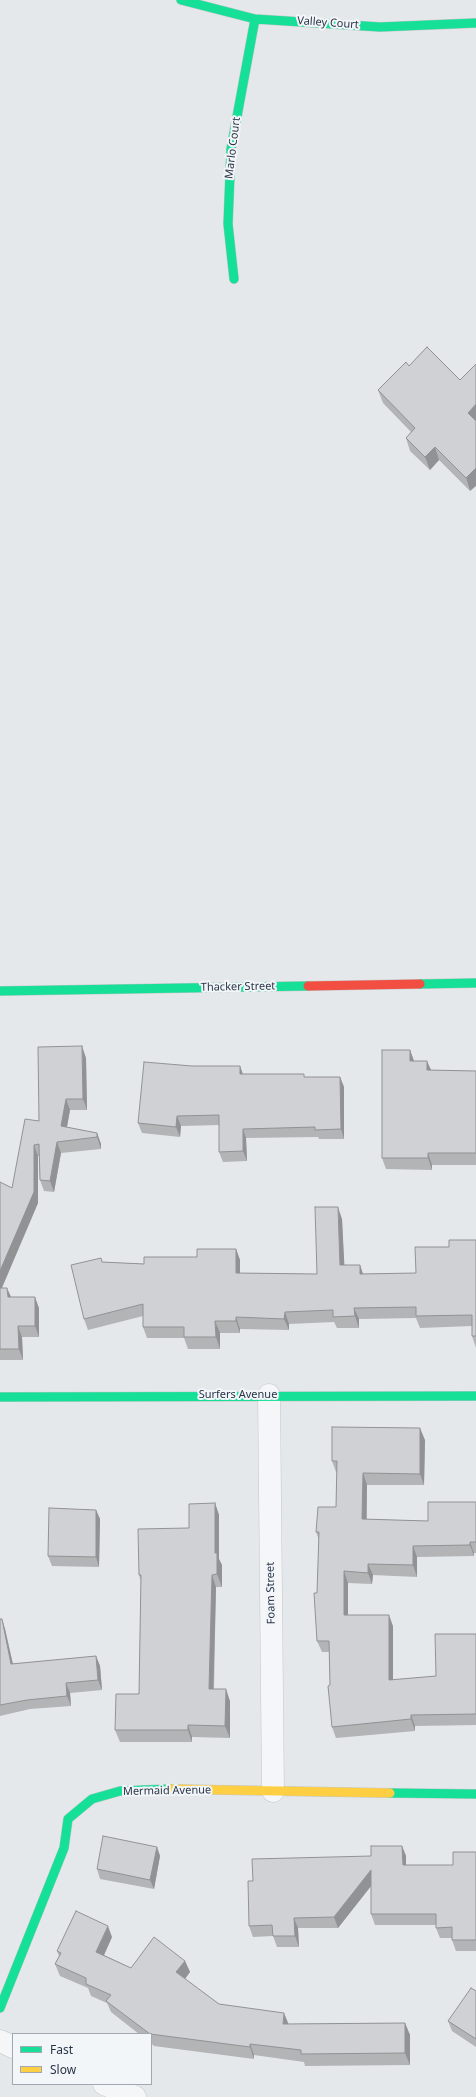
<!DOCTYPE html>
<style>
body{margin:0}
#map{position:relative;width:476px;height:2097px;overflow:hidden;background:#e5e8eb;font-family:"Noto Sans",sans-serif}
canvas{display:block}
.legend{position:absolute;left:12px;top:2033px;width:140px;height:52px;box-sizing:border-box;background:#f3f6f9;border:1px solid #a2a8b2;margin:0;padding:5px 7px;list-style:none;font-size:12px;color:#283447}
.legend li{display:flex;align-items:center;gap:8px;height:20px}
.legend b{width:20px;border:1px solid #a2a8b2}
</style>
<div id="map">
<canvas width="476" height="2097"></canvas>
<ul class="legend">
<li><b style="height:5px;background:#16e098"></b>Fast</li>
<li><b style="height:5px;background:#ffcf43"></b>Slow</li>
</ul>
</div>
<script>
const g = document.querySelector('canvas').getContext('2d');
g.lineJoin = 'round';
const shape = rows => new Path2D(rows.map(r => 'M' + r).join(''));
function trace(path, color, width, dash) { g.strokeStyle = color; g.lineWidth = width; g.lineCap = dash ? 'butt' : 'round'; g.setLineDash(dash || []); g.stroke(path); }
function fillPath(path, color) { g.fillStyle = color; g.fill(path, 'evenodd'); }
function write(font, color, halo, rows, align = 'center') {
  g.font = font + ' "Noto Sans",sans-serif'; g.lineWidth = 4; g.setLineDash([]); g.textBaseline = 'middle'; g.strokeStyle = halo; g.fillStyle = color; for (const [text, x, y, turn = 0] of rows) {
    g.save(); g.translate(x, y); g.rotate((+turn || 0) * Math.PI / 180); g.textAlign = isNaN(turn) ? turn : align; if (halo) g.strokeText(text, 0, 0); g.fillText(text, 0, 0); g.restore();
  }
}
const street = shape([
 [269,1395,273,1791],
 [0,2041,13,2047],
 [104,2084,135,2097]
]);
const fast = shape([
 [181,0,255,19,380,27,476,23],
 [234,279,228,224,231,149,255,19],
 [420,984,476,983],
 [0,991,308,986],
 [0,1397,476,1396],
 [390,1793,476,1794],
 [0,2008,64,1848,68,1819,92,1799,120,1791,170,1789]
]);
const slow = shape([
 [170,1789,390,1793]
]);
const jam = shape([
 [308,986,420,984]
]);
trace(street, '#c3c6c9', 23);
trace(fast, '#c3c6c9', 10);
trace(slow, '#c3c6c9', 10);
trace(jam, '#c3c6c9', 10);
trace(street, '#f4f6f7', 22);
trace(fast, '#16e098', 9);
trace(slow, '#ffcf43', 9);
trace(jam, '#f24e42', 9);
fillPath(shape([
 [427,347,470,491,439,460,430,470,410,451,406,438,411,432,383,403,378,390,409,366],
 [410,1050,414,1061,431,1070,476,1071,476,1165,432,1165,432,1170,386,1169,382,1158],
 [86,1058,87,1110,70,1110,67,1127,97,1133,101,1144,101,1149,61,1153,54,1192,44,1191,40,1180,39,1156,38,1156,38,1203,2,1288,11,1297,39,1308,39,1337,22,1337,23,1360,0,1360,0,1182,12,1188,39,1121],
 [192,1066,240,1066,243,1074,305,1077,340,1077,344,1087,344,1139,319,1139,318,1137,246,1138,247,1161,223,1162,219,1152,219,1125,181,1126,180,1137,142,1133,138,1123],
 [342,1219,344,1265,360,1265,363,1274,416,1273,449,1247,476,1240,476,1348,472,1336,472,1326,420,1328,416,1318,359,1319,359,1328,337,1328,334,1322,289,1324,289,1330,240,1329,240,1333,220,1333,220,1349,188,1349,184,1338,147,1338,143,1327,143,1316,88,1330,84,1319,102,1262,144,1264,197,1257,236,1249,240,1260,240,1273,317,1274],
 [425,1440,424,1485,367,1485,367,1519,428,1521,476,1502,476,1553,474,1553,474,1556,417,1557,417,1577,373,1575,372,1584,348,1583,348,1615,393,1626,393,1680,436,1676,476,1634,476,1725,415,1726,415,1731,336,1738,332,1727,330,1685,329,1652,322,1652,317,1641,317,1593,319,1540,316,1532,336,1507,337,1472,336,1472,332,1461],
 [215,1503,219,1515,219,1559,222,1565,222,1587,216,1587,214,1689,230,1701,230,1738,192,1737,192,1742,120,1742,115,1730,139,1694,141,1581,139,1575],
 [96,1510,100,1519,99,1567,52,1566,48,1556],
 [0,1619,2,1619,5,1629,13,1664,96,1656,100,1666,102,1690,70,1693,71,1706,30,1709,0,1716],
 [402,1846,406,1856,406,1865,453,1865,476,1852,476,1951,456,1951,452,1940,452,1938,440,1938,436,1928,436,1925,375,1925,371,1914,371,1886,338,1928,298,1928,299,1947,277,1947,273,1936,253,1937,249,1926,253,1881,371,1856],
 [157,1847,160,1856,154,1889,100,1879,97,1869],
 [112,1937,104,1955,131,1968,185,1961,190,1972,185,1979,219,2004,288,2024,405,2023,410,2035,410,2065,305,2066,304,2062,254,2055,254,2059,154,2046,151,2043,151,2034,139,2034,111,2012,107,2003,91,1996,88,1988,60,1976,55,1964,59,1956,57,1951],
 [476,1991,476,2047,452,2031,448,2021]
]), '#b2b4b6');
fillPath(shape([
 [476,404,476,423,468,413],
 [435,447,439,460,430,470,425,457],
 [476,468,476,486,470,491,466,478],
 [82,1046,86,1058,87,1110,83,1099],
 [410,1050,414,1061,410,1061],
 [427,1061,432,1072,427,1070],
 [240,1066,243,1075,240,1074],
 [340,1077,344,1087,344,1139,341,1129],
 [66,1099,70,1110,65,1137,61,1126],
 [177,1116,181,1126,180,1137,176,1127],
 [243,1129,246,1138,247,1161,243,1151],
 [97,1133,101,1144,101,1149,97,1137],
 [57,1142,61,1153,54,1192,50,1181],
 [34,1145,38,1156,38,1203,0,1292,0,1271],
 [428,1153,432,1165,432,1170,428,1158],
 [338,1207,342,1219,345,1277,340,1265],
 [236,1249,240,1260,240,1284,236,1273],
 [360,1265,364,1277,360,1274],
 [7,1288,12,1299,8,1297],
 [35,1297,39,1308,39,1337,35,1326],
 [354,1308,359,1319,359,1328,355,1316],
 [285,1312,289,1324,289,1330,284,1319],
 [236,1317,240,1329,240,1333,236,1321],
 [215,1321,220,1333,220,1349,216,1337],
 [18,1326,22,1337,23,1360,19,1349],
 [420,1428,425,1440,424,1485,420,1474],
 [363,1473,367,1485,366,1531,362,1519],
 [215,1503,219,1515,219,1559,222,1565,222,1587,217,1574,215,1553],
 [96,1510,100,1519,99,1567,96,1557],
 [470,1542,474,1553,474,1556,470,1545],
 [413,1546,417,1557,417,1577,413,1565],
 [368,1564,373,1575,372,1584,368,1573],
 [344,1571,348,1583,348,1626,344,1615],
 [212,1575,216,1587,213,1701,209,1689],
 [389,1615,393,1626,393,1692,389,1680],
 [2,1619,5,1629,15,1674,11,1664],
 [96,1656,100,1666,102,1690,98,1680],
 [66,1683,70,1693,71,1706,67,1696],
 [226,1689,230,1701,230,1738,225,1726],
 [411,1715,415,1726,415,1731,411,1719],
 [188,1725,192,1737,192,1742,188,1730],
 [402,1846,406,1856,406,1876,403,1865],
 [157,1847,160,1856,154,1889,150,1880],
 [371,1870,375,1881,338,1928,334,1917],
 [294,1918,298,1928,299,1947,295,1936],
 [108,1926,112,1937,100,1964,96,1952],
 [185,1961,190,1972,181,1984,176,1972],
 [284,2013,289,2025,283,2024],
 [405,2023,410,2035,410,2065,405,2053],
 [250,2044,254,2055,254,2059,250,2047]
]), '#919294');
const building = shape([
 [427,347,460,380,476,364,476,404,468,413,476,421,476,468,466,478,435,447,425,457,406,438,415,428,378,390,406,362,409,366,427,347],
 [82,1046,83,1099,66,1099,61,1126,97,1133,97,1137,57,1142,50,1181,40,1180,39,1144,34,1145,34,1192,0,1271,0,1182,12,1188,25,1119,39,1121,38,1047,82,1046],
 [382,1050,410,1050,410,1061,427,1061,427,1070,476,1071,476,1153,428,1153,428,1158,382,1158,382,1050],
 [144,1062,192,1066,240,1066,240,1074,304,1074,304,1077,340,1077,341,1129,315,1130,315,1127,243,1129,243,1151,219,1152,219,1115,177,1116,176,1127,138,1123,144,1062],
 [315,1207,338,1207,340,1265,360,1265,360,1274,416,1273,415,1247,449,1247,449,1240,476,1240,476,1336,472,1336,472,1315,416,1316,416,1307,354,1308,355,1316,333,1317,333,1310,285,1312,284,1319,236,1317,236,1321,215,1321,216,1337,184,1337,184,1327,143,1327,143,1304,84,1319,71,1265,101,1258,102,1262,144,1264,144,1257,197,1257,197,1249,236,1249,236,1273,317,1274,315,1207],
 [0,1288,7,1288,8,1297,35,1297,35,1326,18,1326,19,1349,0,1349,0,1288],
 [332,1427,420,1428,420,1474,363,1473,362,1519,428,1521,428,1502,476,1502,476,1542,470,1542,470,1545,413,1546,413,1565,368,1564,368,1573,344,1571,344,1615,389,1615,389,1680,436,1676,435,1634,476,1634,476,1714,411,1715,411,1719,332,1727,328,1686,330,1685,329,1641,317,1641,314,1593,317,1593,319,1532,316,1532,318,1507,336,1507,337,1461,332,1461,332,1427],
 [215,1503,215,1553,217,1553,217,1574,212,1575,209,1689,226,1689,225,1726,188,1725,188,1730,115,1730,116,1694,139,1694,141,1575,139,1575,138,1529,189,1528,189,1504,215,1503],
 [49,1508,96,1510,96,1557,48,1556,49,1508],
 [0,1619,2,1619,11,1664,96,1656,98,1680,66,1683,67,1696,27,1700,0,1705,0,1619],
 [103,1836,157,1847,150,1880,97,1869,103,1836],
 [371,1846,402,1846,403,1865,453,1865,453,1852,476,1852,476,1940,452,1940,452,1927,436,1928,436,1914,371,1914,371,1870,334,1917,294,1918,295,1936,273,1936,272,1925,249,1926,248,1881,253,1881,252,1859,371,1856,371,1846],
 [76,1911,108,1926,96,1952,131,1968,154,1937,185,1961,176,1972,219,2004,284,2013,283,2024,405,2023,405,2053,301,2054,301,2050,250,2044,250,2047,150,2034,106,2001,111,1995,86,1984,86,1978,55,1964,61,1953,57,1951,76,1911],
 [471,1988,476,1991,476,2039,448,2021,471,1988]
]);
fillPath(building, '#cfd1d4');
trace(building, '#919294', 1);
write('11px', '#283447', '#f3f6f9', [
 ["Valley Court",328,23,4],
 ["Marlo Court",233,148,-83],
 ["Thacker Street",238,987,-1],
 ["Surfers Avenue",238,1395],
 ["Foam Street",271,1593,-91],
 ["Mermaid Avenue",167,1791,-1]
]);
</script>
